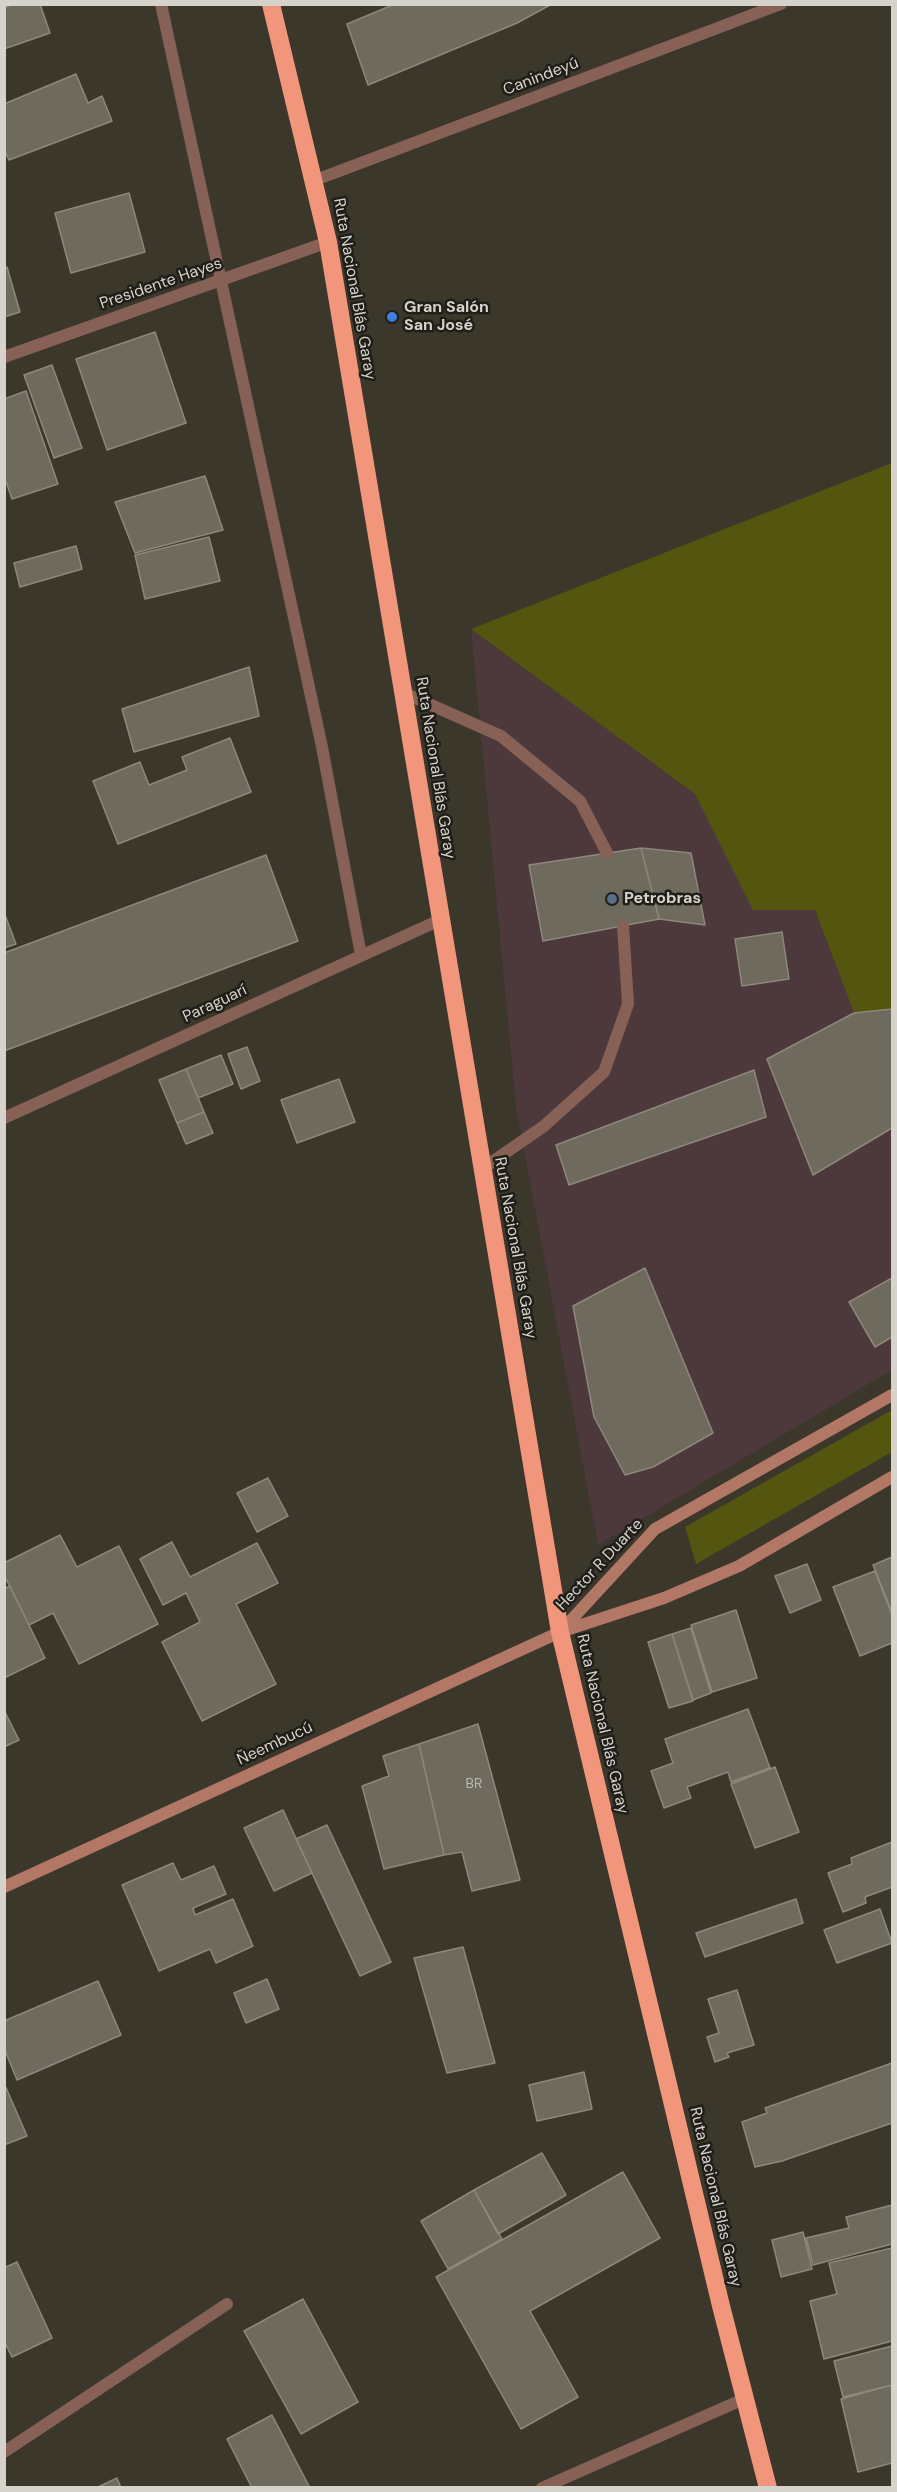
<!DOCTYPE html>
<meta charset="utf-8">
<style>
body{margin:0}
#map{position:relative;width:897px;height:2492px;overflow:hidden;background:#3b372b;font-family:"DM Sans",sans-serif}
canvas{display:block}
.frame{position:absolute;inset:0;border:6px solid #d5d3cb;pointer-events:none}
</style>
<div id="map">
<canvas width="897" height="2492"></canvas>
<div class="frame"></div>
</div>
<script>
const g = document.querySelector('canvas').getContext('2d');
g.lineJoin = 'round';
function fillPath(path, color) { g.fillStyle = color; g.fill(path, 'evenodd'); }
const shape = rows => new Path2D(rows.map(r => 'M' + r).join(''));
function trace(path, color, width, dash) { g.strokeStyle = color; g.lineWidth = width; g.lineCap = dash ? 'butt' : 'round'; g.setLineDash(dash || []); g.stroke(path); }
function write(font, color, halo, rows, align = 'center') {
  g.font = font + ' "DM Sans",sans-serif'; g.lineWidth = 5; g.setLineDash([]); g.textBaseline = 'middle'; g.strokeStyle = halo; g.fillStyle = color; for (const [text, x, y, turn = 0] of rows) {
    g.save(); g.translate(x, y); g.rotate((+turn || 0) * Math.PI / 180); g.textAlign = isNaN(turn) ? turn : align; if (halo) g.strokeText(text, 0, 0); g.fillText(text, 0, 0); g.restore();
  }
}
fillPath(shape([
 [471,629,695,794,753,909,815,910,854,1013,892,1009,892,1370,598,1545,516,1107]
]), '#4d383c');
fillPath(shape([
 [892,463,892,1009,854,1013,815,910,753,910,695,794,471,629],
 [892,1410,892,1452,696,1564,685,1527]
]), '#54550e');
const building = shape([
 [13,4,40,4,50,33,4,49,4,8,13,4],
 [395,4,552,4,517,23,368,85,347,24,395,4],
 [76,74,88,103,102,96,112,121,9,160,4,150,4,104,76,74],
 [129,193,145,252,71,273,55,213,129,193],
 [7,267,20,312,4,317,4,268,7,267],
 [155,332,186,423,107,450,76,359,155,332],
 [52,365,82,448,54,458,24,375,52,365],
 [26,391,58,484,12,499,4,476,4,399,26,391],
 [205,476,223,530,135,553,115,502,205,476],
 [209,537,220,581,145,599,135,555,209,537],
 [76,546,82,569,20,587,14,563,76,546],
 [249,667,259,716,134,752,122,709,249,667],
 [230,738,251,792,118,844,93,781,140,762,149,785,187,770,182,757,230,738],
 [641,848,691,853,705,925,659,919,641,848],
 [641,848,659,919,543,941,529,865,641,848],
 [266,855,298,941,4,1051,4,953,266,855],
 [4,912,16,944,4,948,4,912],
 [782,932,789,979,742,986,735,939,782,932],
 [892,1009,892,1128,813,1175,767,1059,854,1013,892,1009],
 [247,1047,260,1081,241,1089,228,1054,247,1047],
 [221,1055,233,1084,198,1098,186,1069,221,1055],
 [186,1069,204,1112,177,1123,159,1080,186,1069],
 [754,1070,766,1117,569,1185,556,1145,754,1070],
 [339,1079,355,1122,297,1143,281,1100,339,1079],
 [204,1112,213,1133,186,1144,177,1123,204,1112],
 [645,1268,713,1433,653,1467,625,1475,594,1417,573,1306,645,1268],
 [892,1278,892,1337,875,1347,849,1302,892,1278],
 [268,1478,288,1516,257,1532,237,1493,268,1478],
 [60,1535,77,1567,119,1546,158,1624,79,1664,53,1613,29,1625,4,1575,4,1563,60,1535],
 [172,1542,190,1577,257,1543,278,1583,236,1604,276,1684,202,1721,162,1642,200,1622,186,1593,163,1605,140,1559,172,1542],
 [892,1557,892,1612,873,1565,892,1557],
 [807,1564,821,1600,790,1613,775,1576,807,1564],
 [875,1571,892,1615,892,1643,860,1656,833,1587,875,1571],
 [10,1586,45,1658,4,1678,4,1589,10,1586],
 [736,1610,757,1678,712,1692,691,1625,736,1610],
 [691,1628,711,1693,693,1700,672,1634,691,1628],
 [672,1634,693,1701,669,1708,648,1642,672,1634],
 [748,1709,770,1768,731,1782,728,1772,687,1787,691,1798,664,1808,651,1771,673,1763,665,1739,748,1709],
 [4,1710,19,1740,4,1747,4,1710],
 [478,1724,520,1880,472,1891,462,1852,444,1855,419,1744,478,1724],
 [419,1744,444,1855,384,1869,362,1786,389,1776,383,1756,419,1744],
 [775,1767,799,1832,755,1848,731,1784,775,1767],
 [283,1810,312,1873,274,1891,244,1828,283,1810],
 [327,1825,391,1962,360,1976,296,1839,327,1825],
 [892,1842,892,1887,865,1897,866,1903,843,1912,828,1873,852,1864,851,1858,892,1842],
 [173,1863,181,1880,214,1866,226,1894,193,1908,195,1915,233,1899,253,1946,216,1963,210,1949,159,1971,122,1885,173,1863],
 [796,1899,803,1923,705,1957,696,1933,796,1899],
 [880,1909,892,1943,837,1963,824,1930,880,1909],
 [463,1947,495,2063,447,2073,414,1958,463,1947],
 [267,1979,279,2009,246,2023,234,1993,267,1979],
 [98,1981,121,2035,17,2080,4,2048,4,2021,98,1981],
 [737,1990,754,2045,727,2053,729,2057,715,2062,707,2037,719,2033,708,1999,737,1990],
 [892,2063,892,2123,782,2161,755,2167,742,2122,767,2113,765,2108,892,2063],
 [584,2072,592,2109,537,2121,529,2085,584,2072],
 [4,2083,27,2136,4,2145,4,2083],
 [542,2153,566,2195,498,2234,474,2190,542,2153],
 [623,2172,660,2238,530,2311,578,2397,521,2429,436,2277,623,2172],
 [474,2190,502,2239,448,2269,421,2221,474,2190],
 [892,2205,892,2244,813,2265,806,2238,849,2228,846,2217,892,2205],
 [803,2232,812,2269,781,2277,772,2240,803,2232],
 [892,2248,892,2341,824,2359,810,2301,837,2294,829,2263,892,2248],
 [17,2262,52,2338,12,2357,4,2341,4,2268,17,2262],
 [303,2299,358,2402,301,2434,244,2331,303,2299],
 [892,2346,892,2385,843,2397,834,2361,892,2346],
 [892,2385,892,2463,858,2472,841,2399,892,2385],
 [272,2415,310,2488,252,2488,227,2439,272,2415],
 [117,2478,121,2488,96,2488,117,2478]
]);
fillPath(building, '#6e6a5d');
trace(building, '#8d887b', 1.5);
trace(shape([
 [161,4,322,747,361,955],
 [402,692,501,736,580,801,607,853],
 [482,1169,544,1126,604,1072,628,1004,623,926],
 [4,2452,227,2304],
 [542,2488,746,2398]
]), '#876155', 12);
trace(shape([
 [313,181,781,4],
 [4,357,328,242],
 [4,1118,440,920]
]), '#876155', 12);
trace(shape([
 [561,1631,655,1529,892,1395],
 [4,1887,560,1632,664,1598,739,1566,892,1477]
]), '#b37765', 12);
trace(shape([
 [271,4,328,242,560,1632,721,2306,768,2488]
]), '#f2967b', 18);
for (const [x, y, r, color] of [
 [392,317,6,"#3f7fe0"],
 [612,899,6,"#5c6f8a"]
]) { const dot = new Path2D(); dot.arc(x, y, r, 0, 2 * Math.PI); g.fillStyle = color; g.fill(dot); trace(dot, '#201e19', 2); }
write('14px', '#bbb9b0', null, [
 ["BR",474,1784]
]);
write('16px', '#d5d3cb', '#201e19', [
 ["Canindeyú",541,77,-21],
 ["Presidente Hayes",161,284,-19],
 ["Ruta Nacional Blás Garay",354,289,80],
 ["Ruta Nacional Blás Garay",435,768,81],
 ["Paraguarí",215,1004,-25],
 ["Ruta Nacional Blás Garay",515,1248,80],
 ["Hector R Duarte",600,1565,-47],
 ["Ruta Nacional Blás Garay",602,1724,77],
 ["Ñeembucú",275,1744,-25],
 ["Ruta Nacional Blás Garay",715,2197,77]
]);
write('bold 16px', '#d5d3cb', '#201e19', [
 ["Gran Salón",404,308],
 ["San José",404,326],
 ["Petrobras",624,899]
], 'left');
</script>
